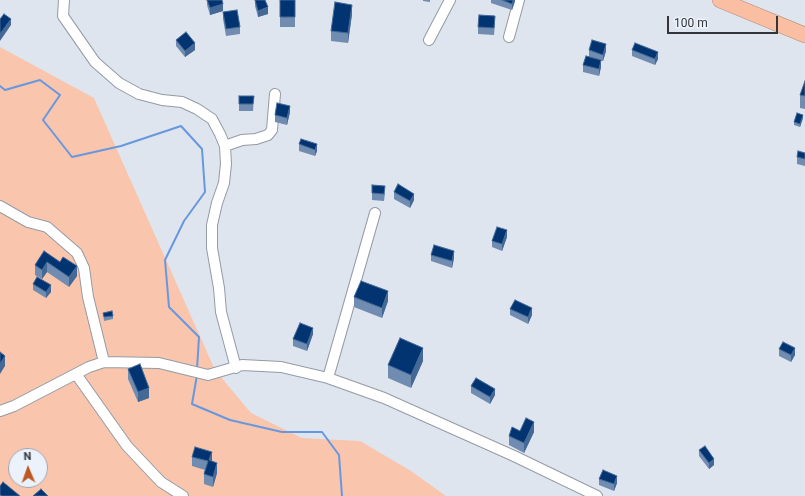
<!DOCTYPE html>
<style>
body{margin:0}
#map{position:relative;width:805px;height:496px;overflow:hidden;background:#dee5ee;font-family:Roboto,sans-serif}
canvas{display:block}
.north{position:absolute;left:8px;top:448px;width:40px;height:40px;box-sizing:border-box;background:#ebf2fc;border:1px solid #a1a6ae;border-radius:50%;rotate:358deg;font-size:11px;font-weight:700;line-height:16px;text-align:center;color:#333539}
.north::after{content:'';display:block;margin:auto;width:14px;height:18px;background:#bd5a23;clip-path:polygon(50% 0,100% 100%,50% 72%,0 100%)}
.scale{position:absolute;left:667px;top:16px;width:111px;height:18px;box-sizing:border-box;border:2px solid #333539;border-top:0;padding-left:5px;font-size:12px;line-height:14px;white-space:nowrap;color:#333539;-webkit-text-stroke:3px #ebf2fc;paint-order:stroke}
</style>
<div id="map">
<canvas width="805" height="496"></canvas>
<div class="north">N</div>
<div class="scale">100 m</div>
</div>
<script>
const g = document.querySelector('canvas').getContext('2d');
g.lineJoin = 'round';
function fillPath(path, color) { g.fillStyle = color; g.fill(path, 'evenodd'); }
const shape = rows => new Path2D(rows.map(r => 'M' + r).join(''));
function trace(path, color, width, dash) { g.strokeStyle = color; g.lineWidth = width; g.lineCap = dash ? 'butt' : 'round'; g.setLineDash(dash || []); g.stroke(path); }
fillPath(shape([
 [0,47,94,98,215,370,251,413,302,438,360,441,411,471,446,496,0,496],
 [16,456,40,456,40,480,16,480]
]), '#f9c5ad');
trace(shape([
 [0,86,5,90,40,80,60,95,43,120,72,157,121,146,181,126,202,149,205,192,184,221,165,260,169,307,199,337,197,369],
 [197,375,192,404,230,420,282,432,322,432,339,455,342,496]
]), '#6798df', 2);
const minor = shape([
 [64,0,63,16,95,62,119,83,139,94,162,100,182,102,197,109,212,119,220,134,225,146,226,164,224,183,217,203,212,225,212,248,219,288,221,312,236,368],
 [509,37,519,0],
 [429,40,450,0],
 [225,146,242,140,256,139,268,135,272,130,275,94],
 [0,206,28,222,47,227,77,253,84,268,88,297,104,362],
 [76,374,127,446,161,482,183,496],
 [328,378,375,213],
 [0,411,14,406,89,367,104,362,159,363,208,375,242,365,281,367,328,378,384,398,514,456,597,496]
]);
const highway = shape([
 [720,0,805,35]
]);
trace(minor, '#959ba4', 12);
trace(highway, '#b48e7d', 16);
trace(minor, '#fff', 10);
trace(highway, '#fabea2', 15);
fillPath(shape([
 [207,0,222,0,223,11,210,15,207,5],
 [255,0,268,14,258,17,255,6],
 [280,0,295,0,295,27,280,27],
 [423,0,430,0,430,2,423,1],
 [491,0,515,0,515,1,512,10,491,3],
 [223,12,240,27,240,34,226,36,223,19],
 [352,14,348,43,331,41,331,31],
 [495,23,494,35,478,34,478,27],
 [176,40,195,50,185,57,176,46],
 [589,50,606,51,603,61,601,61,601,67,599,76,583,72,583,65,589,57],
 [632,50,658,59,655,65,632,56],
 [805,81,805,109,800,108,800,95],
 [239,96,254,96,253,111,239,111],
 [290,112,287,125,275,122,275,115],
 [803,118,800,127,794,125,794,122],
 [299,144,317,151,315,156,299,151],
 [805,153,805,166,797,164,797,157],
 [394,192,414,200,410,208,394,199],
 [372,193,385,193,384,201,372,200],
 [507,237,502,251,492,247,492,241],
 [44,251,77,276,69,287,47,272,42,279,35,275,35,265],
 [431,255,454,258,452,268,431,261],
 [33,284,51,292,46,298,33,290],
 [354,297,388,301,382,318,354,307],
 [510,309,532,315,528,324,510,315],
 [103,313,113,316,113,319,104,321],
 [313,334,307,351,293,346,293,339],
 [779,349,795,355,791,362,779,356],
 [423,361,411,388,388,378,388,365],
 [128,369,149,398,138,402,128,379],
 [471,386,495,395,490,404,471,393],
 [520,431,534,432,524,453,509,445,509,436],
 [699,450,714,465,709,469,699,456],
 [192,457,212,461,217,473,213,487,204,484,204,474,205,470,192,466],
 [599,479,617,483,614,491,599,485]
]), '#708cb0');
fillPath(shape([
 [513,0,515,0,515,1,512,10,512,4],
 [223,4,223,11,210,15,210,8],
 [352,5,352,14,348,43,348,33],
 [268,7,268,14,258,17,258,11],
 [11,19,11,25,0,41,0,34],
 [195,43,195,50,185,57,185,51],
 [606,44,606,51,603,61,603,55],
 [658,52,658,59,655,65,655,59],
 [601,60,601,67,599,76,599,69],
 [290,106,290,112,287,125,287,118],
 [803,115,803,118,800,127,800,124],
 [317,144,317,151,315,156,315,150],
 [414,194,414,200,410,208,410,201],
 [507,230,507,237,502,251,502,244],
 [454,251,454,258,452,268,452,261],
 [47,262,47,272,42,279,42,270],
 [77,266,77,276,69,287,69,277],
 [51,285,51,292,46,298,46,292],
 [388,291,388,301,382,318,382,308],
 [532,308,532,315,528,324,528,317],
 [313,328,313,334,307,351,307,344],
 [423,348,423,361,411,388,411,375],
 [795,348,795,355,791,362,791,355],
 [5,356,5,366,0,374,0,364],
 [149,388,149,398,138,402,138,392],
 [495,389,495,395,490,404,490,397],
 [534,422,534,432,524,453,524,443],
 [212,452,212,462,209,460],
 [714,459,714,465,709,469,709,463],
 [217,463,217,473,213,487,213,477],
 [617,476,617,483,614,491,614,484]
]), '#456997');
const building = shape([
 [207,0,222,0,223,4,210,8,207,0],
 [255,0,265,0,268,7,258,11,255,0],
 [280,0,295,0,295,17,280,17,280,0],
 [502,0,513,0,512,4,502,0],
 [335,2,352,5,348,33,331,31,335,2],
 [237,10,240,27,226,29,223,12,237,10],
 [4,14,11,19,0,34,0,19,4,14],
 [479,15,495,16,494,28,478,27,479,15],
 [186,32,195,43,185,51,176,40,186,32],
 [592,40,606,44,603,55,589,50,592,40],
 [635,43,658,52,655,59,632,50,635,43],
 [586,56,601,60,599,69,583,65,586,56],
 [805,81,805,96,800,95,805,81],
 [239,96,254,96,253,104,239,104,239,96],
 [277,103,290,106,287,118,275,115,277,103],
 [797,113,803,115,800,124,794,122,797,113],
 [301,139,317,144,315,150,299,144,301,139],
 [798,151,805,153,805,159,797,157,798,151],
 [398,184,414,194,410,201,394,192,398,184],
 [372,185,385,186,384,194,372,193,372,185],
 [497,227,507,230,502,244,492,241,497,227],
 [434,245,454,251,452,261,431,255,434,245],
 [44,251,60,262,63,257,77,266,69,277,47,262,42,270,35,265,44,251],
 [37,277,51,285,46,292,33,284,37,277],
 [361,281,388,291,382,308,354,297,361,281],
 [515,300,532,308,528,317,510,309,515,300],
 [112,311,113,316,104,317,103,313,112,311],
 [300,323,313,328,307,344,293,339,300,323],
 [400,338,423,348,411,375,388,365,400,338],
 [783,342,795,348,791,355,779,349,783,342],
 [0,352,5,356,0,364,0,352],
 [140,364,149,388,138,392,128,369,140,364],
 [476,378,495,389,490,397,471,386,476,378],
 [526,418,534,422,524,443,509,436,512,427,520,431,526,418],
 [705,446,714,459,709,463,699,450,705,446],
 [195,447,212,452,209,460,217,463,213,477,204,474,208,461,192,457,195,447],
 [603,470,617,476,614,484,599,479,603,470],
 [3,482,20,496,2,496,0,495,0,486,3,482],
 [41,489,48,496,33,496,41,489]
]);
fillPath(building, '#033472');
trace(building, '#456997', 1);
</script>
